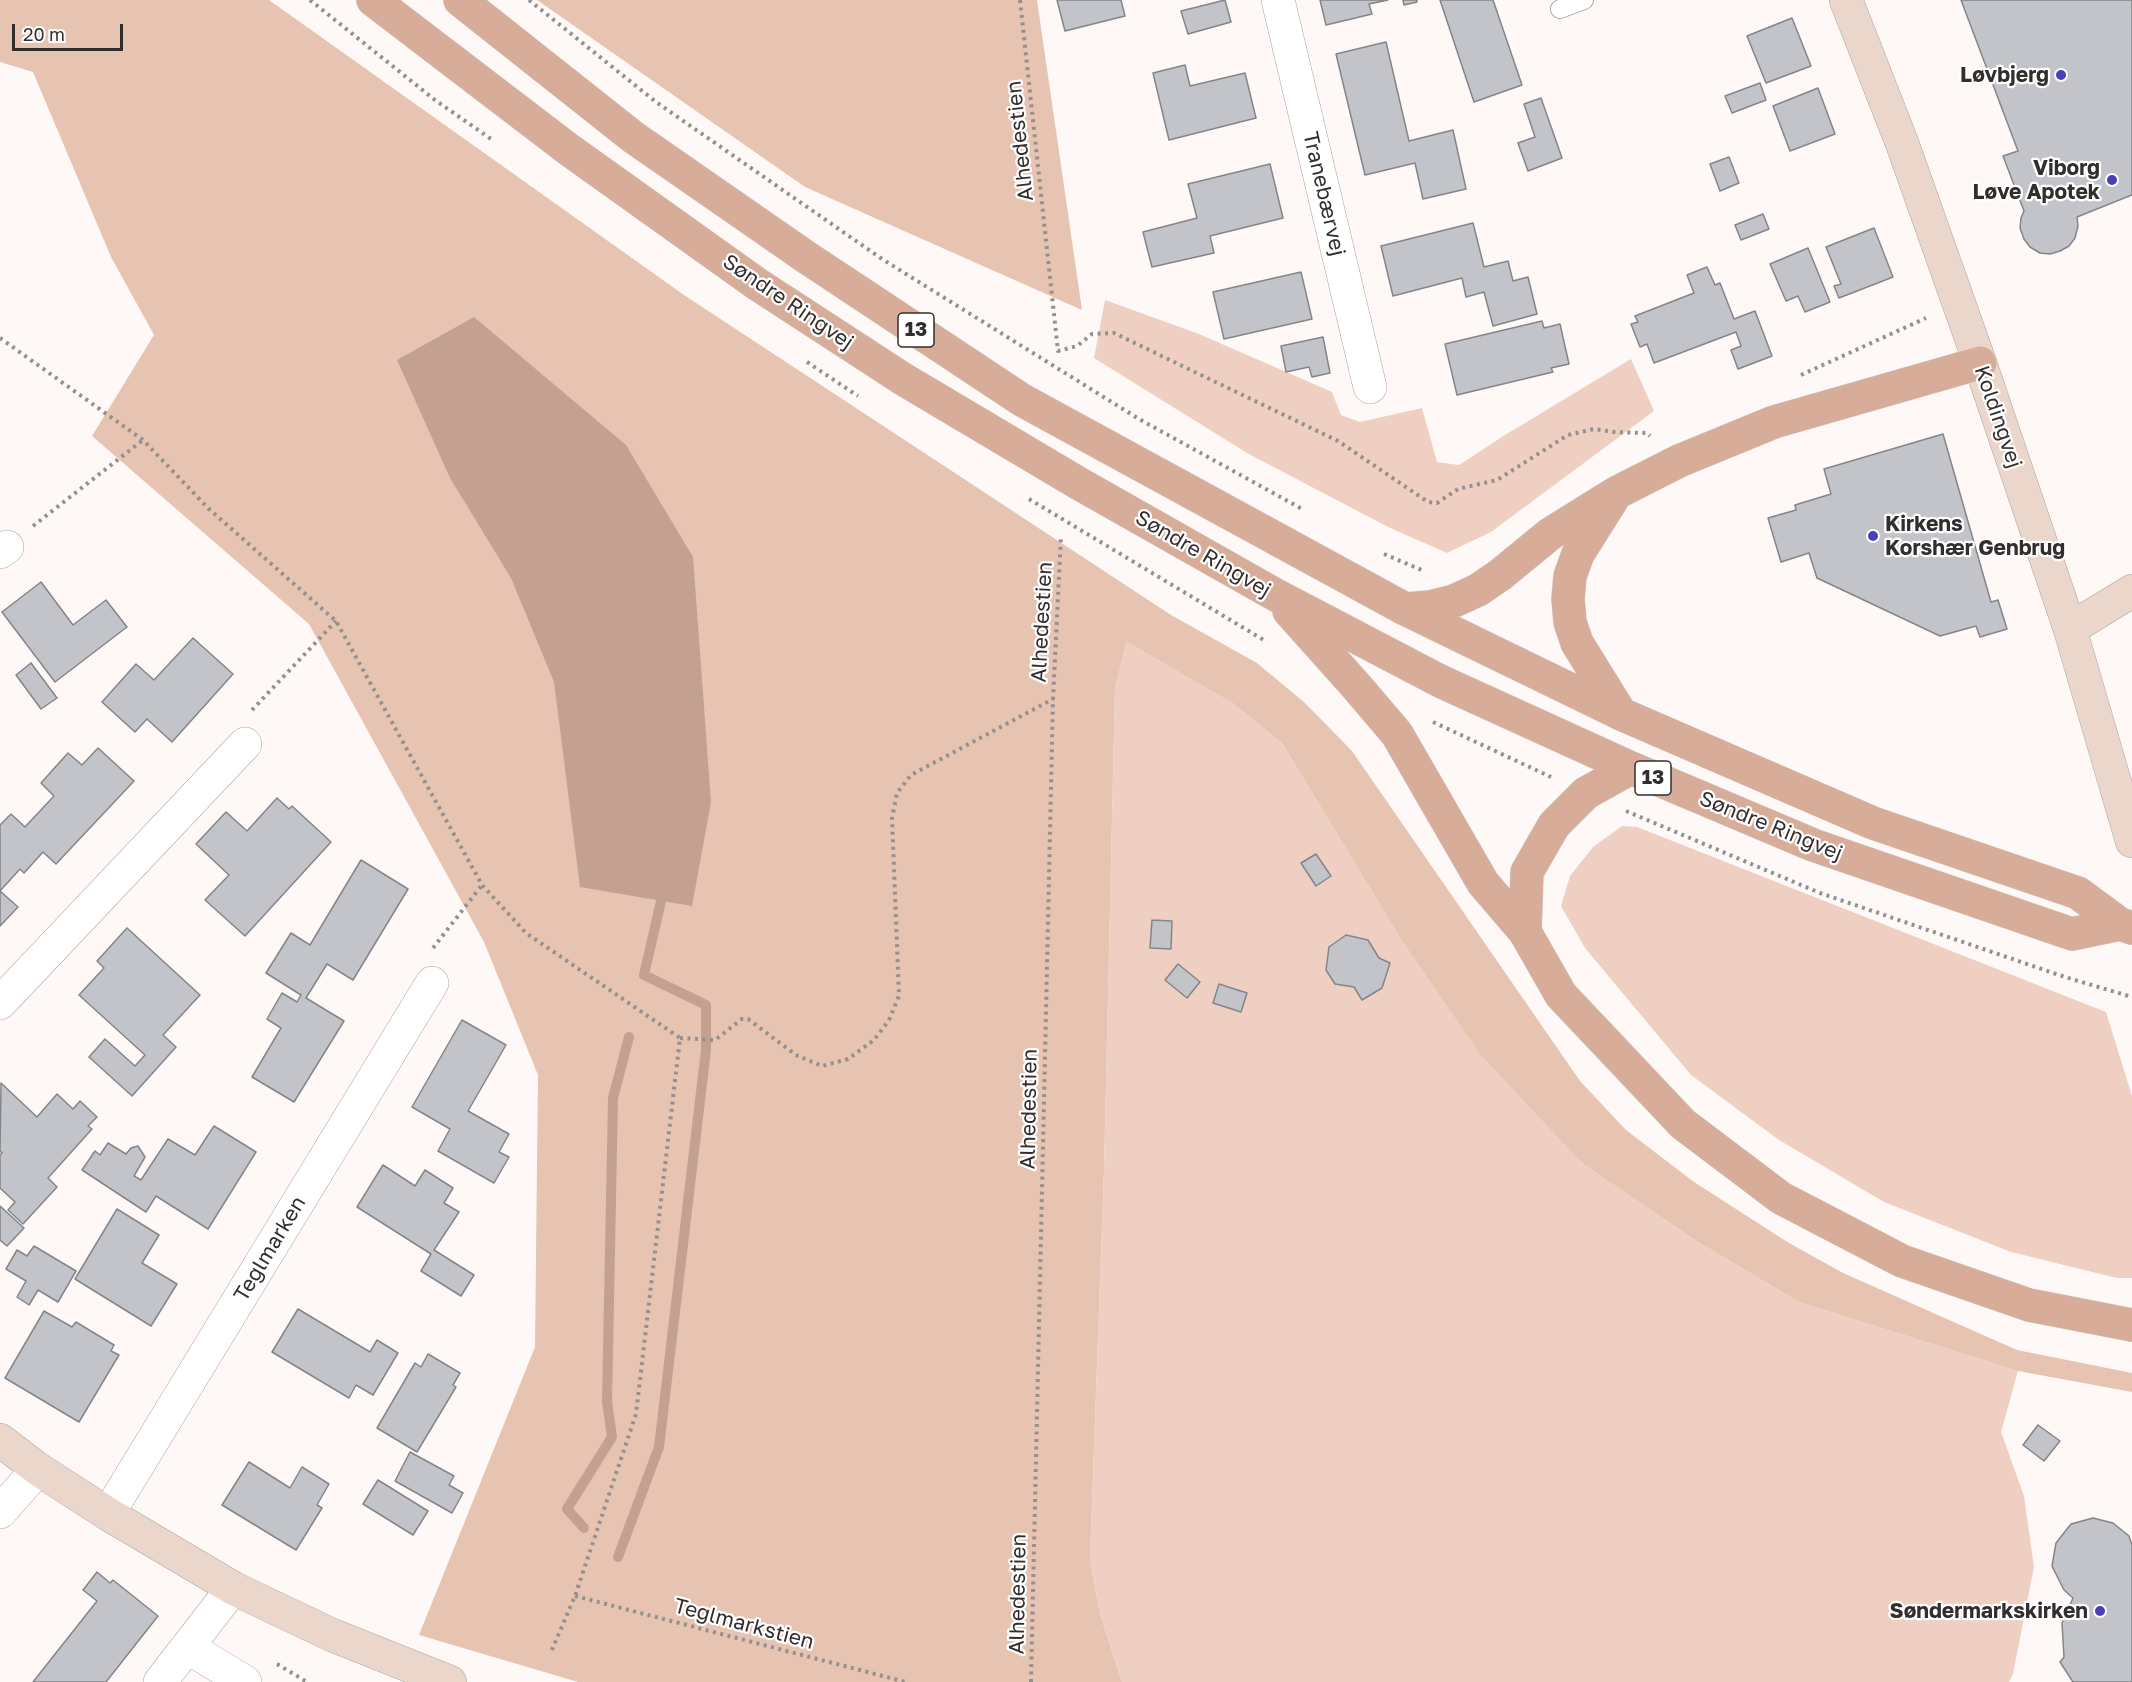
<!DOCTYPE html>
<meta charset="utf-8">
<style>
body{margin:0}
#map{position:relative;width:2132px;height:1682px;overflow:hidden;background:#fef9f7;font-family:"Golos Text",sans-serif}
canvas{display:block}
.scale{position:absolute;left:12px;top:24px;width:111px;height:27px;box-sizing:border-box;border:3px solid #312e2d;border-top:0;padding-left:8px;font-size:18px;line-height:21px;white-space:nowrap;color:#312e2d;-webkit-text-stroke:4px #fff;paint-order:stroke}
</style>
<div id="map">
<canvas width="2132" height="1682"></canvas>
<div class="scale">20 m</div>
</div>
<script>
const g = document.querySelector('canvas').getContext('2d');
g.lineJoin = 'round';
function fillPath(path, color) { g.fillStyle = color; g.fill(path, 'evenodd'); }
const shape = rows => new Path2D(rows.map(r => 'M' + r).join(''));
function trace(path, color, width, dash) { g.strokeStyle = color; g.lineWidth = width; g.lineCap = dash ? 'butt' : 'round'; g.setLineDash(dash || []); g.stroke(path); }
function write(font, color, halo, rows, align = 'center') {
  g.font = font + ' "Golos Text",sans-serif'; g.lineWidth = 4.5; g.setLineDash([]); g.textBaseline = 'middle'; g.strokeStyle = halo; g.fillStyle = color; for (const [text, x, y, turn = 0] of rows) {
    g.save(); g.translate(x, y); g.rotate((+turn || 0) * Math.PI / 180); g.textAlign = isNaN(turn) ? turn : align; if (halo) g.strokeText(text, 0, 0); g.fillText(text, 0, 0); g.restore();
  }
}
fillPath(shape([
 [1105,300,1199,334,1332,392,1341,415,1360,422,1422,408,1437,462,1459,465,1505,435,1631,359,1654,411,1491,532,1447,553,1388,527,1247,453,1094,358],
 [1125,640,1234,704,1282,743,1399,936,1583,1164,1698,1242,1799,1302,2018,1371,2001,1432,2024,1496,2034,1567,2013,1674,2009,1682,1122,1682,1100,1614,1090,1560,1104,1170,1115,687],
 [1622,826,1637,827,2106,1012,2132,1096,2132,1278,2117,1278,2011,1252,1884,1202,1779,1140,1691,1075,1585,948,1561,906,1570,876,1593,847]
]), '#efcfc1');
fillPath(shape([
 [0,0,269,0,684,295,1171,615,1257,663,1305,703,1352,751,1580,1081,1626,1130,1694,1182,1789,1243,1843,1273,2017,1350,2132,1373,2132,1392,2018,1371,1799,1302,1698,1242,1583,1164,1481,1055,1399,936,1282,743,1234,704,1126,641,1115,687,1104,1170,1090,1560,1100,1614,1122,1682,578,1682,419,1635,535,1347,538,1075,484,942,309,624,92,436,154,335,111,257,33,72,0,62],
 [537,0,1037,0,1082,310,805,187]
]), '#e7c3b2');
fillPath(shape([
 [474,317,626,445,693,557,711,802,692,906,580,887,554,682,511,578,450,478,397,360]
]), '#c3a090');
trace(shape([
 [584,1528,567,1509,612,1437,607,1402,613,1098,629,1037],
 [618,1557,659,1447,706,1050,706,1005,644,975,661,901]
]), '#c3a090', 10);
const building = shape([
 [1057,0,1121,0,1125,16,1065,31,1057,0],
 [1225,0,1231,22,1188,34,1181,11,1225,0],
 [1320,0,1388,0,1369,4,1372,14,1326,25,1320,0],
 [1403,0,1417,0,1417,2,1404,5,1403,0],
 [1440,0,1493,0,1522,85,1474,102,1440,0],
 [1961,0,2132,0,2132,195,2077,217,2078,226,2075,238,2069,246,2060,251,2050,254,2040,253,2030,247,2024,239,2020,228,2021,218,2024,211,2003,156,2018,151,1961,0],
 [1792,18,1811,66,1766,83,1747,36,1792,18],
 [1386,42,1409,141,1453,130,1466,189,1423,199,1415,163,1365,175,1336,54,1386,42],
 [1185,65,1190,86,1245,73,1256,118,1169,140,1153,73,1185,65],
 [1760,83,1766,100,1732,113,1725,96,1760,83],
 [1818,88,1835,134,1790,151,1773,106,1818,88],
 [1541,98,1562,158,1528,171,1518,143,1535,137,1524,104,1541,98],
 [1729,157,1739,183,1720,191,1710,164,1729,157],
 [1270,164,1283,218,1210,236,1214,253,1152,267,1143,232,1197,218,1188,184,1270,164],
 [1763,214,1769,229,1741,240,1735,225,1763,214],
 [1473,223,1484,267,1508,261,1513,281,1528,277,1537,314,1493,326,1484,292,1466,297,1462,278,1393,296,1381,246,1473,223],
 [1874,228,1893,277,1839,298,1834,286,1841,284,1826,247,1874,228],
 [1808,248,1830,302,1805,312,1798,296,1786,301,1770,264,1808,248],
 [1707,267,1715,285,1720,283,1734,319,1755,311,1772,356,1738,369,1731,350,1741,346,1736,332,1654,363,1647,344,1640,347,1631,324,1638,322,1635,316,1694,293,1687,275,1707,267],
 [1301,272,1312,319,1224,339,1213,292,1301,272],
 [1542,321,1544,328,1560,324,1569,364,1551,368,1553,372,1457,395,1445,344,1542,321],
 [1323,337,1330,373,1312,377,1309,367,1286,372,1281,346,1323,337],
 [1943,434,1991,602,1998,600,2007,629,1980,637,1976,626,1940,636,1817,578,1809,553,1781,562,1768,518,1796,510,1795,505,1831,494,1824,469,1943,434],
 [41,582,73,625,106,600,127,627,55,682,2,612,41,582],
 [193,638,233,674,172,742,147,719,135,732,102,702,136,664,154,680,193,638],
 [31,663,57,698,41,709,16,675,31,663],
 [98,748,134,781,56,864,43,852,24,873,20,869,0,891,18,907,0,926,0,825,11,814,25,827,54,796,41,783,68,753,82,765,98,748],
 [277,798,289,809,292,806,331,842,245,936,205,900,229,875,196,844,226,812,247,831,277,798],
 [1316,854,1331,876,1316,886,1301,863,1316,854],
 [361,860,408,889,353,980,327,964,306,998,344,1021,294,1102,252,1077,281,1028,267,1019,282,993,297,1002,301,995,266,973,291,933,310,945,361,860],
 [1152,920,1172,921,1171,949,1150,948,1152,920],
 [127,928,200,995,163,1035,176,1047,132,1096,89,1057,105,1039,135,1066,145,1055,79,995,104,968,97,961,127,928],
 [1346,935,1368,940,1379,958,1390,963,1382,988,1362,1000,1354,987,1335,984,1326,970,1329,947,1346,935],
 [1178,964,1200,982,1187,998,1165,980,1178,964],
 [1219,984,1247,993,1241,1012,1213,1003,1219,984],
 [462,1020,506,1045,468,1111,509,1134,499,1152,509,1157,494,1183,438,1151,450,1129,412,1107,462,1020],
 [1,1083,37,1117,57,1094,73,1109,80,1101,97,1117,88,1126,92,1129,48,1178,57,1187,23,1224,8,1210,15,1202,0,1188,0,1155,2,1153,0,1151,1,1083],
 [214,1126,256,1152,208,1229,156,1196,146,1212,82,1170,95,1151,100,1155,108,1143,126,1154,131,1148,138,1146,145,1157,134,1176,141,1180,168,1139,195,1155,214,1126],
 [383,1165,415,1186,425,1170,453,1188,444,1203,459,1212,434,1250,474,1275,461,1296,421,1271,431,1254,357,1207,383,1165],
 [0,1206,24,1228,7,1246,0,1240,0,1206],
 [117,1209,159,1235,142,1263,177,1284,151,1326,75,1279,117,1209],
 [34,1246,76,1271,58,1302,38,1290,29,1305,17,1297,26,1281,6,1269,17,1250,27,1256,34,1246],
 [298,1309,370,1352,377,1340,398,1353,373,1395,356,1385,349,1398,272,1352,298,1309],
 [44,1311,72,1327,76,1322,114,1345,111,1351,119,1355,79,1422,5,1378,44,1311],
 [428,1354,460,1373,453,1385,456,1387,417,1452,377,1428,415,1363,421,1367,428,1354],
 [2038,1425,2060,1441,2044,1461,2023,1445,2038,1425],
 [410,1452,454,1476,449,1485,463,1493,452,1513,395,1481,410,1452],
 [249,1462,290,1488,302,1467,329,1484,317,1505,322,1508,296,1550,222,1505,249,1462],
 [378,1480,428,1511,413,1535,363,1504,378,1480],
 [2093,1518,2113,1523,2129,1536,2132,1545,2132,1682,2073,1682,2060,1662,2064,1657,2062,1623,2073,1598,2064,1590,2052,1566,2056,1543,2071,1524,2093,1518],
 [97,1572,110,1583,113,1580,158,1616,106,1682,33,1682,97,1601,83,1590,97,1572]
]);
fillPath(building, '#c3c4c9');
trace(building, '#84858a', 1.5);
const lane = shape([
 [1560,9,1584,0]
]);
const street = shape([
 [1278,0,1370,387],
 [0,552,7,547],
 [0,1003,245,744],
 [0,1512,38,1469],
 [108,1514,432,983],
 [187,1647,245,1682],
 [160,1682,233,1588]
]);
const secondary = shape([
 [1846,0,1902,143,1980,363,2070,629,2132,841],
 [2070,629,2132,591],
 [0,1440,38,1469,108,1514,233,1588,332,1635,450,1682]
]);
const primary = shape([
 [373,0,568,149,757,284,903,379,1078,483,1274,594,1440,681,1631,768,1813,845,2072,934,2120,924],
 [460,0,633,137,806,257,1022,400,1405,609,1621,714,1873,823,2078,893,2120,924,2132,928],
 [1612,500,1578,554,1570,576,1568,599,1570,622,1577,643,1621,714],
 [1405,609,1430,607,1454,601,1478,590,1500,575,1550,534,1616,493,1679,461,1774,422,1980,363],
 [1289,611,1357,687,1397,734,1483,883,1525,932,1561,995,1683,1124,1781,1198,1902,1261,2029,1305,2132,1325],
 [1525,932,1527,872,1554,825,1586,793,1631,768]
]);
trace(lane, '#aba5a3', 20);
trace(street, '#aba5a3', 34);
trace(secondary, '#aba5a3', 34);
trace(primary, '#d6d5d5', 34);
trace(shape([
 [310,0,435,100,494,141],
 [529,0,656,102,882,259,1139,419,1304,510],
 [1020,0,1058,351,1077,346,1092,334,1114,333,1338,441,1428,502,1437,503,1458,489,1497,480,1568,435,1594,429,1614,432,1647,433,1650,436],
 [0,338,143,440,209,509,336,621,482,885,526,933,680,1038,636,1414,575,1596,551,1652],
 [807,362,858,396],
 [1801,375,1926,318],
 [1029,499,1267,642],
 [33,526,143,440],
 [1384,554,1424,571],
 [252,710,336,621],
 [1433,722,1551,777],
 [1626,811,1820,893,2065,977,2132,997],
 [433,948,482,885],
 [680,1038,715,1040,742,1019,748,1019,796,1055,822,1066,848,1059,874,1040,889,1020,899,996,892,818,897,793,911,775,1053,699],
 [575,1596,906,1682],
 [277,1664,307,1682],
 [1031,1682,1053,699,1061,536]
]), '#94908e', 4, [3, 4.5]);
trace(lane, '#fff', 18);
trace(street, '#fff', 33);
trace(secondary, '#ebd6cc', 33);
trace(primary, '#d7ad9a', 33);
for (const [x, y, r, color] of [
 [2061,75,6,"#493fb6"],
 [2112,180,6,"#493fb6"],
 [1873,536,6,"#493fb6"],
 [2100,1611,6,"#493fb6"]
]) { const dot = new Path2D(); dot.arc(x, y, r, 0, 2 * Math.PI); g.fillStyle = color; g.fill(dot); trace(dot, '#fff', 2); }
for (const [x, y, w] of [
 [916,330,36],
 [1653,778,36]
]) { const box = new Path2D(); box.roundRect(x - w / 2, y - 17, w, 34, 4.5); g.fillStyle = '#fff'; g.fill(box); trace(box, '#312e2d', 1.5); }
write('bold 20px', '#312e2d', null, [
 ["13",916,330],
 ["13",1653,778]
]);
write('bold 21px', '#312e2d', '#fff', [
 ["Løvbjerg",2049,75],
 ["Viborg",2100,168],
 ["Løve Apotek",2100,192],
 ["Kirkens",1885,524,"left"],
 ["Korshær Genbrug",1885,548,"left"],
 ["Søndermarkskirken",2088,1611]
], 'right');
write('21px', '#312e2d', '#fff', [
 ["Alhedestien",1020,141,-96],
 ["Tranebærvej",1324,194,77],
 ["Søndre Ringvej",788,302,34],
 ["Koldingvej",1998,417,71],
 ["Søndre Ringvej",1203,554,30],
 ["Alhedestien",1042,622,-87],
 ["Søndre Ringvej",1771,826,22],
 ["Alhedestien",1029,1109,-89],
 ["Teglmarken",270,1249,-59],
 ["Alhedestien",1018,1594,-89],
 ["Teglmarkstien",744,1624,15]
]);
</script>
